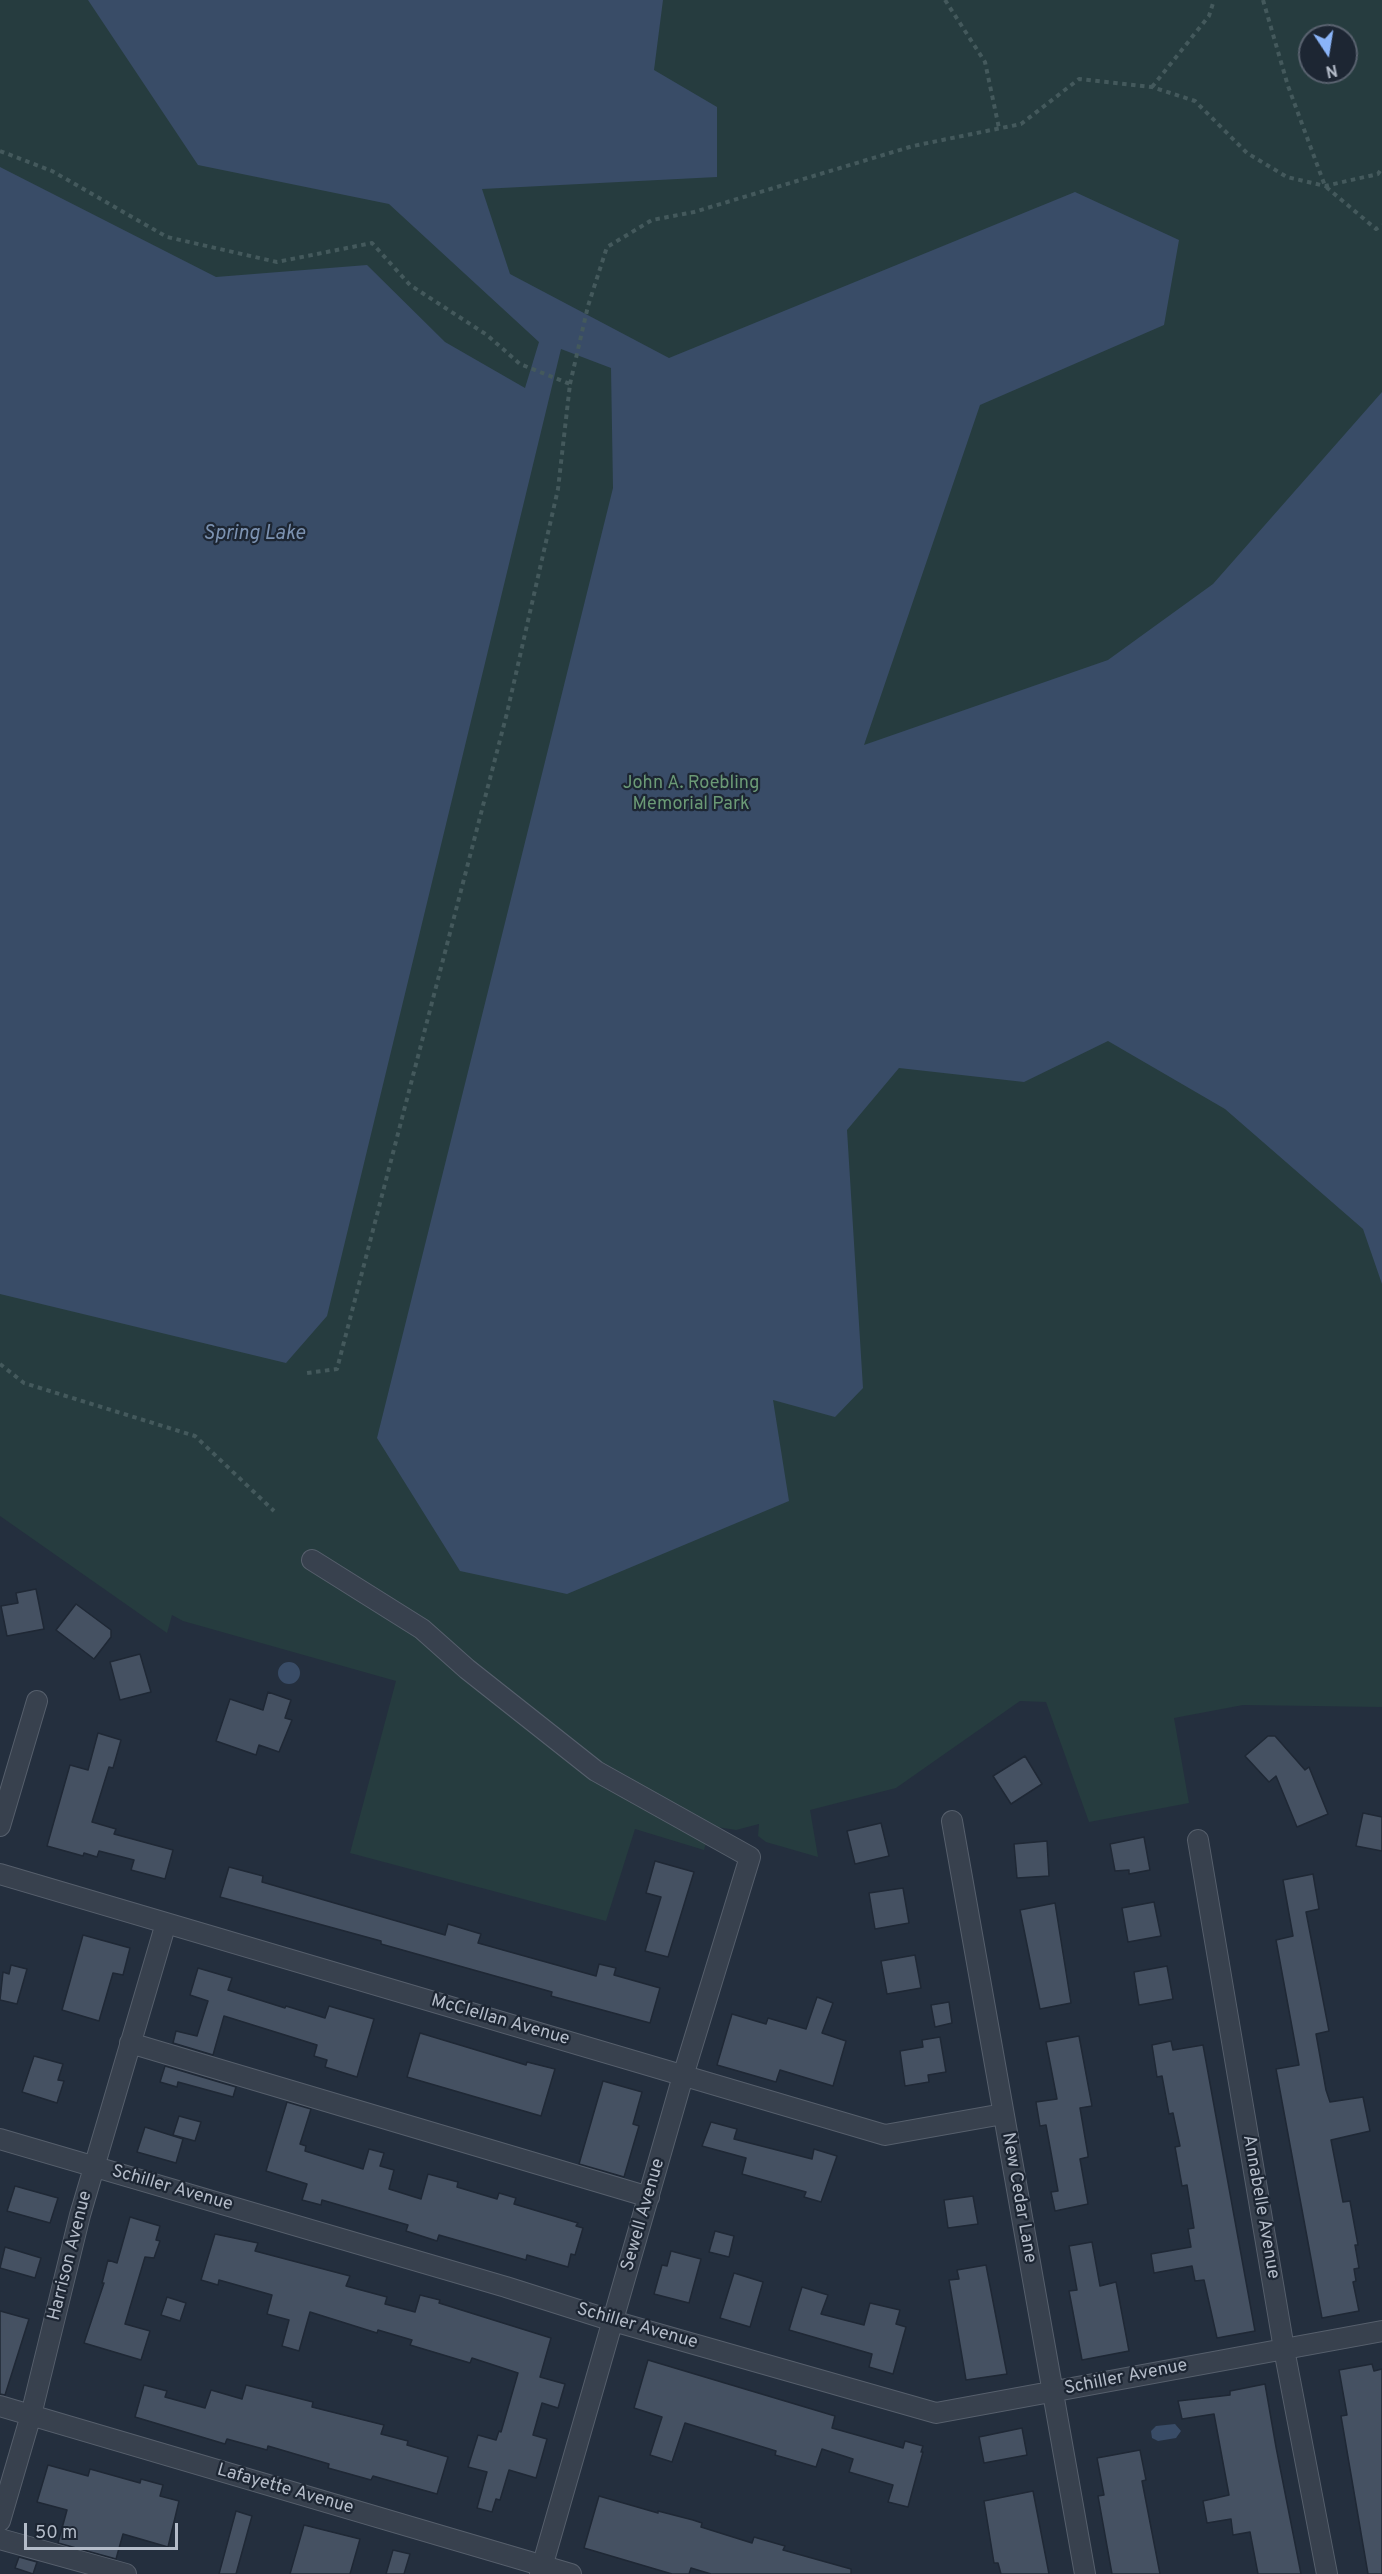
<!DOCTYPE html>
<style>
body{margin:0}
#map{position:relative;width:1382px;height:2574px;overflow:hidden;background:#242f3e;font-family:Overpass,sans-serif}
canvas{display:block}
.north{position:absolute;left:1298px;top:24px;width:60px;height:60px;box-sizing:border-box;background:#1d2633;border:2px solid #59626f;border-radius:50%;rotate:168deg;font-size:16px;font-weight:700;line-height:24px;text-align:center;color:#b4bcc9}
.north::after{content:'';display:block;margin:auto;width:21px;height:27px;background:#8ab4f8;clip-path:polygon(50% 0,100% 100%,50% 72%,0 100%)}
.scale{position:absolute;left:24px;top:2523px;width:154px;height:27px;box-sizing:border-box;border:3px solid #b4bcc9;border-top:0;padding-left:8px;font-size:18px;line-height:21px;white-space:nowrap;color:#b4bcc9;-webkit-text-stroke:4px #1d2633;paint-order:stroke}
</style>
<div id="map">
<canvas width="1382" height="2574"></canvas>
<div class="north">N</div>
<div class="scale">50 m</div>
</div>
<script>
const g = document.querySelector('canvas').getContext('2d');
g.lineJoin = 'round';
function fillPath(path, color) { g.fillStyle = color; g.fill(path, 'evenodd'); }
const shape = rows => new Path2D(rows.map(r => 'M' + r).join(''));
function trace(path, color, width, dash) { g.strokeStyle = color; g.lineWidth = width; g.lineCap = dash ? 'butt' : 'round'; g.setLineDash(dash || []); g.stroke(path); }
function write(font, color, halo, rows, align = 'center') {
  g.font = font + ' Overpass,sans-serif'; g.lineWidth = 4.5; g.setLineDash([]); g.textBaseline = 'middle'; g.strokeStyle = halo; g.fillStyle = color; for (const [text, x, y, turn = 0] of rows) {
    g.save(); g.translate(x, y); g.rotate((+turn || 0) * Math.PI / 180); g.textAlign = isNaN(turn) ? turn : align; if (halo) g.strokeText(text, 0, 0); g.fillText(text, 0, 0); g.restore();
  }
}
fillPath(shape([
 [0,0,1382,0,1382,1707,1243,1705,1174,1718,1189,1803,1089,1822,1046,1702,1020,1701,896,1788,810,1810,818,1857,766,1842,758,1836,759,1824,736,1830,711,1826,704,1850,635,1829,606,1921,350,1853,396,1681,183,1621,172,1615,167,1633,0,1516],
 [1310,36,1346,36,1346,72,1310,72]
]), '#263c3f');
fillPath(shape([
 [88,0,663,0,654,70,717,107,717,177,482,189,510,274,669,358,1075,192,1179,240,1164,325,980,405,864,745,1108,660,1213,584,1382,392,1382,1284,1363,1229,1225,1109,1108,1041,1024,1082,899,1068,847,1130,863,1388,835,1417,773,1400,789,1501,567,1594,460,1571,377,1438,613,488,611,368,561,349,327,1316,286,1363,0,1294,0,167,216,277,367,265,445,342,525,388,539,342,389,204,198,165],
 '278 1673a11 11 0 1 1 22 0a11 11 0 1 1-22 0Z',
 [1175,2424,1181,2431,1176,2438,1158,2441,1152,2438,1151,2431,1156,2426]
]), '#394c67');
const building = shape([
 [36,1589,44,1629,7,1636,1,1606,18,1603,16,1593,36,1589],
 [76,1604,111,1630,111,1637,94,1659,56,1630,76,1604],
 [140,1654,151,1692,120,1700,110,1662,140,1654],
 [268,1692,291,1700,285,1718,292,1720,279,1752,259,1745,256,1755,216,1741,230,1699,263,1710,268,1692],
 [98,1733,121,1740,113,1768,109,1767,92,1822,116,1829,114,1834,173,1850,165,1879,131,1870,134,1860,99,1851,97,1857,84,1853,83,1856,47,1846,70,1765,88,1770,98,1733],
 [1268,1736,1275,1736,1305,1770,1309,1767,1328,1814,1297,1827,1276,1776,1269,1782,1245,1756,1268,1736],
 [1025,1756,1042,1784,1011,1804,993,1776,1025,1756],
 [1363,1813,1382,1817,1382,1851,1356,1846,1363,1813],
 [881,1823,889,1856,855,1864,847,1831,881,1823],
 [1144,1837,1150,1870,1129,1874,1129,1870,1115,1871,1110,1844,1144,1837],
 [1047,1841,1049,1876,1017,1878,1014,1844,1047,1841],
 [655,1861,694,1872,668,1957,645,1951,661,1897,646,1893,655,1861],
 [229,1867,263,1876,262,1882,445,1935,448,1924,481,1934,478,1943,596,1976,599,1964,616,1968,614,1975,660,1988,650,2023,551,1996,552,1992,381,1944,381,1941,220,1897,229,1867],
 [1313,1874,1319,1909,1306,1912,1329,2031,1316,2034,1326,2090,1330,2102,1363,2097,1370,2131,1331,2140,1343,2202,1350,2201,1358,2245,1355,2245,1359,2268,1354,2269,1356,2281,1353,2282,1359,2311,1322,2318,1276,2069,1299,2065,1276,1940,1293,1936,1283,1880,1313,1874],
 [903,1888,909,1923,875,1929,869,1893,903,1888],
 [1154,1902,1161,1936,1128,1942,1122,1908,1154,1902],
 [1055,1903,1071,2003,1040,2009,1020,1910,1055,1903],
 [83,1935,130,1948,123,1975,113,1973,99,2021,62,2010,83,1935],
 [915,1955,921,1988,887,1994,881,1961,915,1955],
 [11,1965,27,1969,17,2004,0,2000,3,1972,9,1974,11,1965],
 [1167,1966,1173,1999,1139,2005,1134,1972,1167,1966],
 [198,1968,232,1978,228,1990,285,2008,286,2006,325,2018,329,2006,374,2019,357,2077,325,2067,327,2060,314,2056,317,2045,224,2016,213,2055,173,2043,176,2031,197,2036,208,2001,190,1995,198,1968],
 [817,1997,833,2003,822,2033,846,2041,833,2086,780,2070,776,2082,717,2065,732,2014,766,2024,768,2018,806,2029,817,1997],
 [949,2002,952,2023,935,2027,931,2005,949,2002],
 [420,2033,526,2065,527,2062,555,2069,541,2116,407,2077,420,2033],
 [1079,2036,1092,2106,1080,2108,1088,2155,1088,2157,1080,2159,1088,2204,1055,2211,1051,2192,1058,2191,1046,2125,1040,2126,1036,2102,1057,2099,1046,2042,1079,2036],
 [940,2037,946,2072,928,2075,929,2082,905,2086,900,2051,923,2047,922,2040,940,2037],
 [1171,2041,1173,2050,1203,2045,1255,2331,1217,2338,1204,2280,1195,2281,1192,2266,1154,2273,1151,2254,1191,2247,1188,2229,1194,2228,1187,2185,1182,2186,1175,2147,1180,2146,1173,2113,1169,2114,1162,2076,1157,2077,1152,2045,1171,2041],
 [34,2056,63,2064,58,2080,64,2081,57,2103,22,2092,34,2056],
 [165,2066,236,2087,233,2097,178,2082,177,2087,160,2082,165,2066],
 [603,2081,642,2092,633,2124,639,2126,624,2177,579,2164,603,2081],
 [287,2102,311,2109,300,2144,306,2146,305,2151,363,2169,369,2149,384,2153,380,2166,394,2170,389,2189,421,2199,428,2174,458,2182,457,2187,497,2199,499,2193,516,2198,514,2204,578,2223,576,2226,583,2228,575,2255,571,2254,568,2267,527,2255,526,2260,439,2235,437,2241,406,2231,408,2225,322,2200,321,2205,302,2200,307,2184,266,2171,287,2102],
 [179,2116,201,2122,195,2141,173,2135,179,2116],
 [711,2122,737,2129,734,2139,812,2159,814,2149,837,2156,821,2202,804,2197,806,2192,742,2174,746,2158,702,2146,711,2122],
 [145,2127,183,2139,176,2163,137,2152,145,2127],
 [15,2186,58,2198,50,2223,7,2211,15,2186],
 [973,2196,978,2224,948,2228,944,2200,973,2196],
 [130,2217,160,2226,156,2240,160,2241,154,2258,145,2257,125,2324,150,2331,141,2360,84,2343,104,2283,102,2283,108,2260,117,2263,130,2217],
 [715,2231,734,2236,729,2257,709,2252,715,2231],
 [215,2234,258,2243,255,2251,350,2276,346,2286,387,2297,385,2304,415,2312,420,2295,440,2300,439,2303,551,2338,540,2377,565,2384,558,2408,542,2403,533,2435,547,2439,536,2478,509,2470,500,2500,496,2499,492,2512,477,2508,487,2472,468,2467,478,2435,496,2440,499,2431,501,2432,518,2373,472,2358,470,2363,410,2345,412,2340,378,2330,377,2333,310,2312,299,2351,282,2346,289,2320,267,2314,272,2295,219,2280,218,2285,201,2280,215,2234],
 [1092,2242,1100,2286,1116,2282,1129,2351,1082,2360,1069,2291,1077,2290,1069,2246,1092,2242],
 [5,2247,41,2258,35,2278,0,2268,5,2247],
 [671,2251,701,2259,689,2303,654,2294,662,2265,667,2266,671,2251],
 [986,2265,1007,2374,966,2380,949,2280,959,2279,957,2270,986,2265],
 [734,2273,763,2282,750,2327,720,2318,734,2273],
 [802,2287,828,2295,821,2314,864,2325,870,2303,900,2310,896,2324,906,2327,893,2374,869,2367,872,2354,789,2330,802,2287],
 [167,2297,186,2303,180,2321,161,2315,167,2297],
 [0,2311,29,2319,5,2395,0,2394,0,2311],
 [648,2360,835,2416,832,2428,903,2448,905,2441,923,2446,921,2452,923,2452,908,2507,888,2502,893,2485,849,2472,853,2459,822,2449,816,2467,775,2455,776,2451,685,2423,672,2462,650,2455,662,2417,634,2408,648,2360],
 [1372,2364,1374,2371,1382,2369,1382,2574,1368,2574,1341,2416,1347,2415,1339,2370,1372,2364],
 [1265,2384,1276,2447,1301,2574,1258,2574,1250,2532,1233,2535,1231,2519,1207,2523,1203,2501,1229,2495,1214,2414,1182,2419,1178,2401,1230,2395,1230,2391,1265,2384],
 [144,2385,167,2391,165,2397,205,2408,211,2390,242,2399,246,2385,313,2402,312,2407,384,2425,381,2434,408,2441,407,2445,448,2457,437,2494,373,2476,371,2480,328,2468,329,2464,268,2446,267,2450,227,2439,225,2444,135,2417,144,2385],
 [1022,2428,1027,2455,984,2463,979,2437,1022,2428],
 [1140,2450,1146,2480,1142,2481,1160,2574,1112,2574,1098,2496,1104,2495,1097,2458,1140,2450],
 [48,2465,88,2476,90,2469,140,2483,141,2479,163,2485,160,2496,179,2501,168,2547,123,2534,116,2559,58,2543,67,2510,37,2502,48,2465],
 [1033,2491,1049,2574,1001,2574,998,2563,994,2563,984,2501,1033,2491],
 [599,2496,658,2513,658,2511,693,2520,702,2523,701,2527,752,2543,754,2537,785,2546,783,2550,851,2569,851,2574,711,2574,691,2568,689,2574,672,2574,584,2548,599,2496],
 [236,2511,252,2516,236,2574,219,2574,236,2511],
 [304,2525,360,2539,350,2574,290,2574,304,2525],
 [393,2550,410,2554,404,2574,386,2574,393,2550],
 [19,2557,37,2562,33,2574,15,2568,19,2557]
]);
fillPath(building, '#455162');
trace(building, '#1f2835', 1.5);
const minor = shape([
 [312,1560,422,1629,467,1669,596,1771,750,1857,683,2076,540,2574],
 [952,1821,1085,2574],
 [0,1826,37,1701],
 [1198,1840,1284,2349,1327,2574],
 [0,1874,885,2135,1003,2114],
 [130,2043,649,2197],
 [0,2139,506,2287,613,2321,936,2413,1382,2331],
 [0,2406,571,2574],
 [0,2521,31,2415,80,2215,166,1923],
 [0,2539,126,2574]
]);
trace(minor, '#565f6c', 22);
trace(shape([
 [945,0,985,62,999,128],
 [1263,0,1288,86,1325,186,1376,229,1382,225],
 [1152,87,1209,16,1214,0],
 [0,151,52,171,167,237,277,262,372,243,410,285,487,335,520,364,570,384,558,489,507,713,337,1369,307,1373],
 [570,384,588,306,607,247,652,220,694,212,913,146,1021,124,1079,79,1152,87,1195,101,1247,153,1287,177,1325,186,1378,174,1382,168],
 [0,1364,24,1383,195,1436,274,1511]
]), '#44595c', 4, [4.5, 4.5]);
trace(minor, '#38414e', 20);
write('18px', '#6b9a76', '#1d2633', [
 ["John A. Roebling",691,784],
 ["Memorial Park",691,805]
]);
write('18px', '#b4bcc9', '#1d2633', [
 ["McClellan Avenue",500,2021,16],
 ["Schiller Avenue",172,2189,16],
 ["New Cedar Lane",1018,2198,80],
 ["Annabelle Avenue",1260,2207,80],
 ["Sewell Avenue",644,2215,-74],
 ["Harrison Avenue",71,2256,-76],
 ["Schiller Avenue",637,2327,16],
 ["Schiller Avenue",1126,2378,-11],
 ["Lafayette Avenue",285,2490,16]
]);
write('italic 20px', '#7c92b1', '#1d2633', [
 ["Spring Lake",254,535]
]);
</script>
